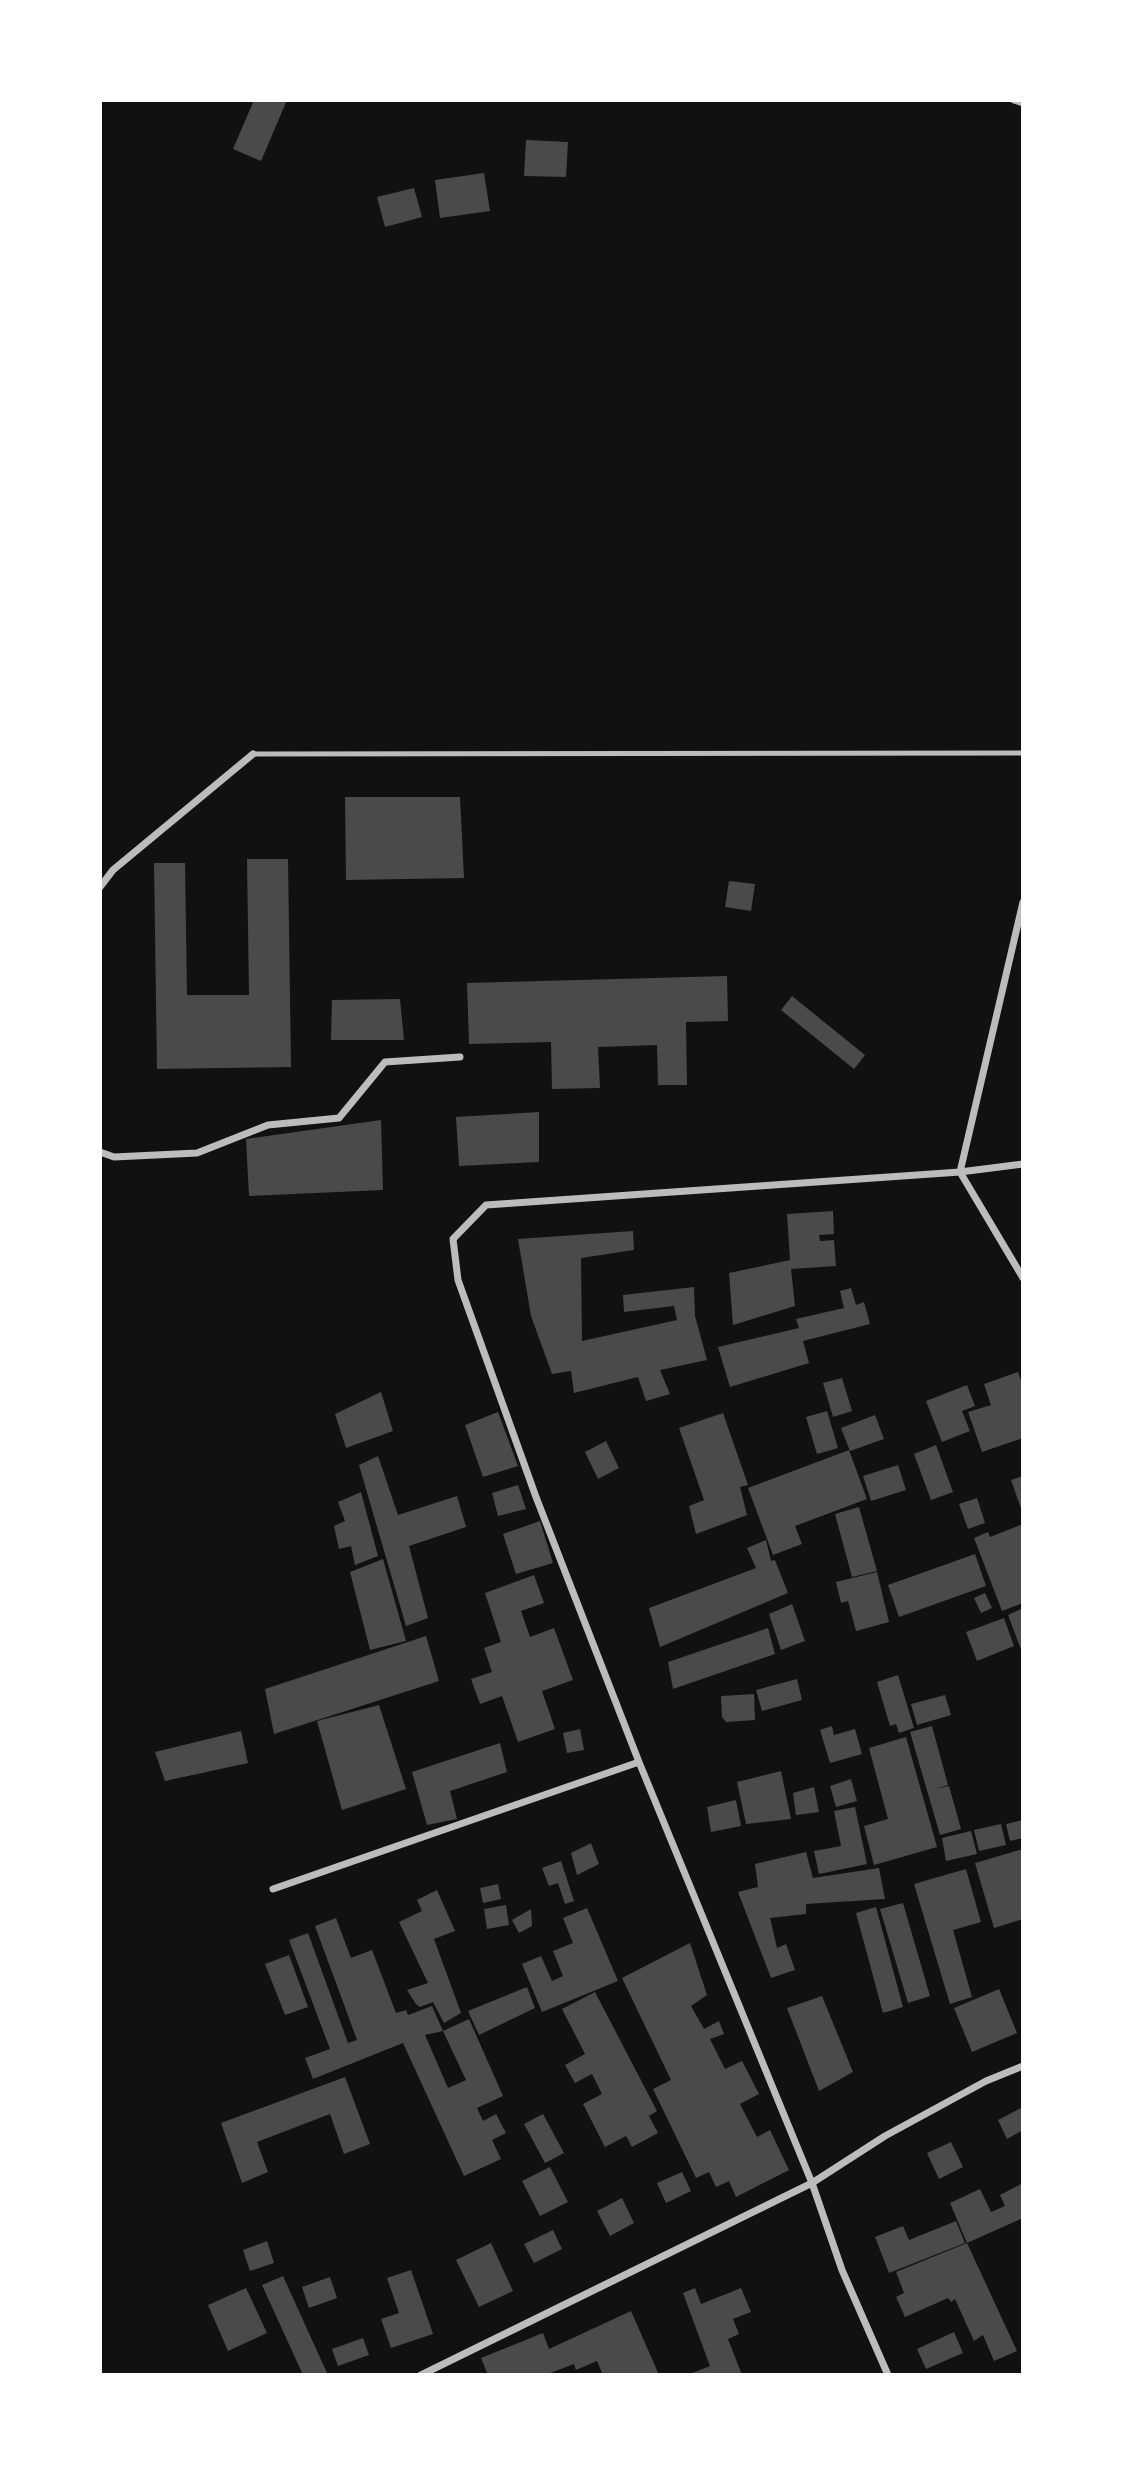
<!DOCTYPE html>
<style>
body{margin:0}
#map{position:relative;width:1123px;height:2475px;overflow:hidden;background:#111;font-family:"Open Sans",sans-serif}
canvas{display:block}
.frame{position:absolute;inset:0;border:102px solid #fff;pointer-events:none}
</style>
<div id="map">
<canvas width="1123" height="2475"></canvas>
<div class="frame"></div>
</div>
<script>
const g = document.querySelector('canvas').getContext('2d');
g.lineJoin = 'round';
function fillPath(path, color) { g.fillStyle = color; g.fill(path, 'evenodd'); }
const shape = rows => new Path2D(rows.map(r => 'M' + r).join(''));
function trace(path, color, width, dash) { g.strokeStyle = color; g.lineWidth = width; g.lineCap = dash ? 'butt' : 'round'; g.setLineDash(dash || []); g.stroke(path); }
fillPath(shape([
 [254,100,287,100,261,161,233,149],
 [526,140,568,142,566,177,524,176],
 [484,173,490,211,440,218,435,180],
 [414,188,422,217,385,227,377,197],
 [345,797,460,797,464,878,346,880],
 [247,859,288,859,291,1067,157,1069,154,863,185,863,187,995,249,995],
 [729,881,755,884,751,911,725,907],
 [727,976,728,1021,686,1022,687,1085,658,1085,657,1045,598,1047,600,1088,552,1089,551,1042,469,1044,467,983],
 [792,996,865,1055,854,1069,781,1010],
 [400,999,404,1040,331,1040,332,1000],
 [539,1112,539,1162,459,1166,456,1117],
 [381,1120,383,1190,249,1196,246,1139],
 [833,1211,834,1234,819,1235,820,1241,834,1240,836,1266,791,1269,795,1306,733,1325,729,1273,790,1260,787,1214],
 [633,1231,634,1250,581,1258,582,1341,677,1320,674,1306,624,1312,623,1295,694,1287,695,1316,707,1360,660,1370,670,1394,646,1401,638,1377,574,1393,571,1371,552,1374,531,1316,518,1239],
 [851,1288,856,1305,864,1302,870,1324,803,1341,809,1363,730,1387,718,1347,799,1328,796,1319,844,1308,840,1291],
 [1018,1372,1023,1386,1023,1438,982,1452,968,1412,991,1405,984,1384],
 [842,1378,852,1411,833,1417,823,1383],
 [967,1385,975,1406,962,1411,970,1431,942,1442,926,1401],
 [381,1392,393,1431,346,1448,335,1414],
 [827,1411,838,1448,817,1454,806,1417],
 [498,1412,518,1466,483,1477,465,1425],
 [723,1413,748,1485,740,1487,747,1515,696,1534,689,1506,704,1500,679,1428],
 [875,1415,884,1439,850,1451,841,1428],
 [606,1441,619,1468,598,1479,585,1452],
 [936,1445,953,1492,931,1500,914,1454],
 [849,1450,867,1499,795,1526,802,1544,773,1555,748,1488],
 [378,1456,398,1515,457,1496,466,1527,409,1546,428,1618,406,1626,359,1465],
 [898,1465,906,1490,871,1501,863,1476],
 [1023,1476,1023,1514,1011,1480],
 [518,1485,526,1509,498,1516,492,1493],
 [361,1492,378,1556,355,1565,351,1546,339,1549,334,1526,345,1521,338,1502],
 [977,1498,985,1523,968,1529,959,1504],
 [859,1507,877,1571,852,1577,835,1514],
 [540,1521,553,1563,516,1574,503,1534],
 [1023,1524,1023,1603,1002,1611,974,1538,988,1532,990,1537],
 [766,1540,771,1561,775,1560,788,1593,660,1647,649,1608,756,1568,747,1548],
 [975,1554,986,1586,899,1617,888,1585],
 [383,1559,406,1641,370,1650,350,1572],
 [877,1572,889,1622,856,1631,848,1601,841,1603,836,1582],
 [534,1575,544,1603,521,1611,530,1637,554,1628,573,1680,542,1691,555,1729,518,1742,502,1696,480,1704,471,1679,492,1672,484,1648,501,1642,485,1593],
 [985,1593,992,1608,981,1613,974,1598],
 [792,1604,805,1641,781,1650,769,1614],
 [1023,1608,1023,1655,1008,1615],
 [1004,1618,1014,1646,977,1661,966,1632],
 [768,1628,775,1654,673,1689,668,1662],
 [426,1636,439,1681,274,1734,265,1689],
 [898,1675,914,1728,899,1733,896,1724,890,1726,877,1682],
 [797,1679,802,1700,762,1711,756,1690],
 [754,1694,755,1720,726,1722,722,1717,721,1696],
 [945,1695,951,1715,917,1725,911,1704],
 [379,1705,406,1789,342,1810,317,1721],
 [832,1726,834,1735,855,1729,862,1754,830,1763,820,1730],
 [932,1726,948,1785,935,1789,949,1786,961,1829,940,1835,910,1732],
 [580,1729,584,1750,567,1753,563,1733],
 [241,1731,248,1763,165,1781,155,1752],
 [906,1737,937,1847,874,1865,864,1826,888,1819,869,1748],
 [500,1743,507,1772,450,1791,457,1819,427,1825,412,1772],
 [781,1771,791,1819,746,1824,737,1782],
 [851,1779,857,1801,836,1807,830,1786],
 [814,1787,819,1812,796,1815,793,1793],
 [736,1800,741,1826,711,1832,707,1807],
 [855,1807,867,1864,819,1874,814,1851,841,1846,834,1811],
 [1023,1820,1023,1838,1010,1841,1006,1824],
 [1001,1824,1006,1845,979,1851,974,1830],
 [971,1831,977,1854,946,1861,942,1838],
 [591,1843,599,1864,577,1875,571,1853],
 [1023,1849,1023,1919,994,1928,975,1863],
 [806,1852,813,1878,879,1868,885,1899,806,1904,806,1914,770,1918,777,1948,786,1944,795,1970,771,1978,738,1892,758,1887,755,1864],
 [561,1861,574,1901,565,1904,558,1883,549,1886,542,1868],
 [966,1869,981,1922,953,1930,972,1997,950,2004,914,1884],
 [498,1884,501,1899,483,1903,480,1888],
 [437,1890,455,1931,434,1939,461,2013,444,2023,433,2002,420,2007,416,2004,407,1990,428,1983,399,1922,422,1911,417,1900],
 [903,1903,930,1996,908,2003,880,1909],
 [506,1905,509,1925,487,1929,484,1909],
 [876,1907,903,2007,883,2013,856,1913],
 [587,1908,618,1981,542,2012,522,1964,541,1956,552,1981,563,1976,553,1951,573,1943,563,1918],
 [531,1909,532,1926,519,1933,512,1920],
 [336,1918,351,1958,372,1950,396,2013,406,2010,408,2015,432,2006,443,2031,425,2035,448,2088,466,2080,443,2031,469,2019,503,2096,477,2108,483,2121,496,2114,506,2133,492,2140,501,2159,464,2176,403,2043,313,2079,305,2058,330,2049,289,1940,308,1933,348,2043,357,2040,315,1926],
 [690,1943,707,1995,691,2006,704,2029,719,2021,724,2034,710,2039,725,2069,742,2061,759,2094,740,2104,757,2137,770,2130,789,2170,736,2197,729,2181,716,2187,709,2172,696,2178,653,2089,671,2080,622,1978],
 [289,1955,308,2007,285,2015,265,1964],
 [527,1987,535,2008,479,2035,468,2011],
 [999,1989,1017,2033,972,2052,954,2008],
 [595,1992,657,2111,649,2116,658,2133,632,2147,626,2136,605,2147,583,2104,602,2094,592,2074,575,2083,565,2065,585,2054,562,2009],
 [822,1996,853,2072,819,2091,787,2008],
 [345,2077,370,2144,344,2154,330,2114,257,2142,268,2172,242,2183,221,2123],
 [1023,2107,1023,2130,1007,2139,998,2120],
 [543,2114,564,2153,545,2163,524,2124],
 [951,2142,963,2167,939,2179,927,2153],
 [550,2167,568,2202,540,2216,522,2181],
 [682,2172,691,2191,666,2203,657,2183],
 [1023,2183,1023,2218,967,2243,950,2203,980,2189,991,2212,1005,2206,1000,2195],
 [622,2198,634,2223,610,2236,597,2211],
 [956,2221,965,2243,889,2273,875,2237,903,2226,909,2240],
 [553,2230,562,2249,534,2263,524,2244],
 [267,2241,274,2263,250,2271,243,2250],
 [491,2243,513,2291,479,2307,456,2260],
 [967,2243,1017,2351,994,2361,983,2335,974,2341,955,2299,951,2302,948,2298,905,2317,896,2297,904,2293,896,2272],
 [411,2270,433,2334,391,2348,381,2319,399,2313,387,2278],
 [283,2276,327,2373,322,2375,303,2375,262,2285],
 [330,2277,337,2298,309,2308,302,2287],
 [246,2288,267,2333,228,2351,208,2305],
 [695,2288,701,2304,741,2288,751,2312,733,2319,739,2334,728,2339,742,2375,687,2375,710,2366,683,2293],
 [631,2311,659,2375,603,2375,597,2361,576,2370,574,2364,545,2375,488,2375,481,2358,543,2333,549,2349],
 [954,2332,963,2353,926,2369,917,2349],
 [363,2338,369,2355,338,2366,332,2349]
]), '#4a4a4a');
trace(shape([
 [253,754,1023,753]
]), '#bcbcbc', 5);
trace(shape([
 [1014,100,1023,103],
 [100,887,113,870,253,754],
 [1023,902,960,1172,1023,1278],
 [100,1152,114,1157,197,1153,268,1125,339,1118,385,1062,460,1057],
 [273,1889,639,1762],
 [421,2375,812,2183,885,2136,986,2081,1023,2066],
 [888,2375,842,2270,812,2183,639,1762,536,1497,458,1280,453,1239,486,1205,960,1172,1023,1164]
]), '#bcbcbc', 7);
</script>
